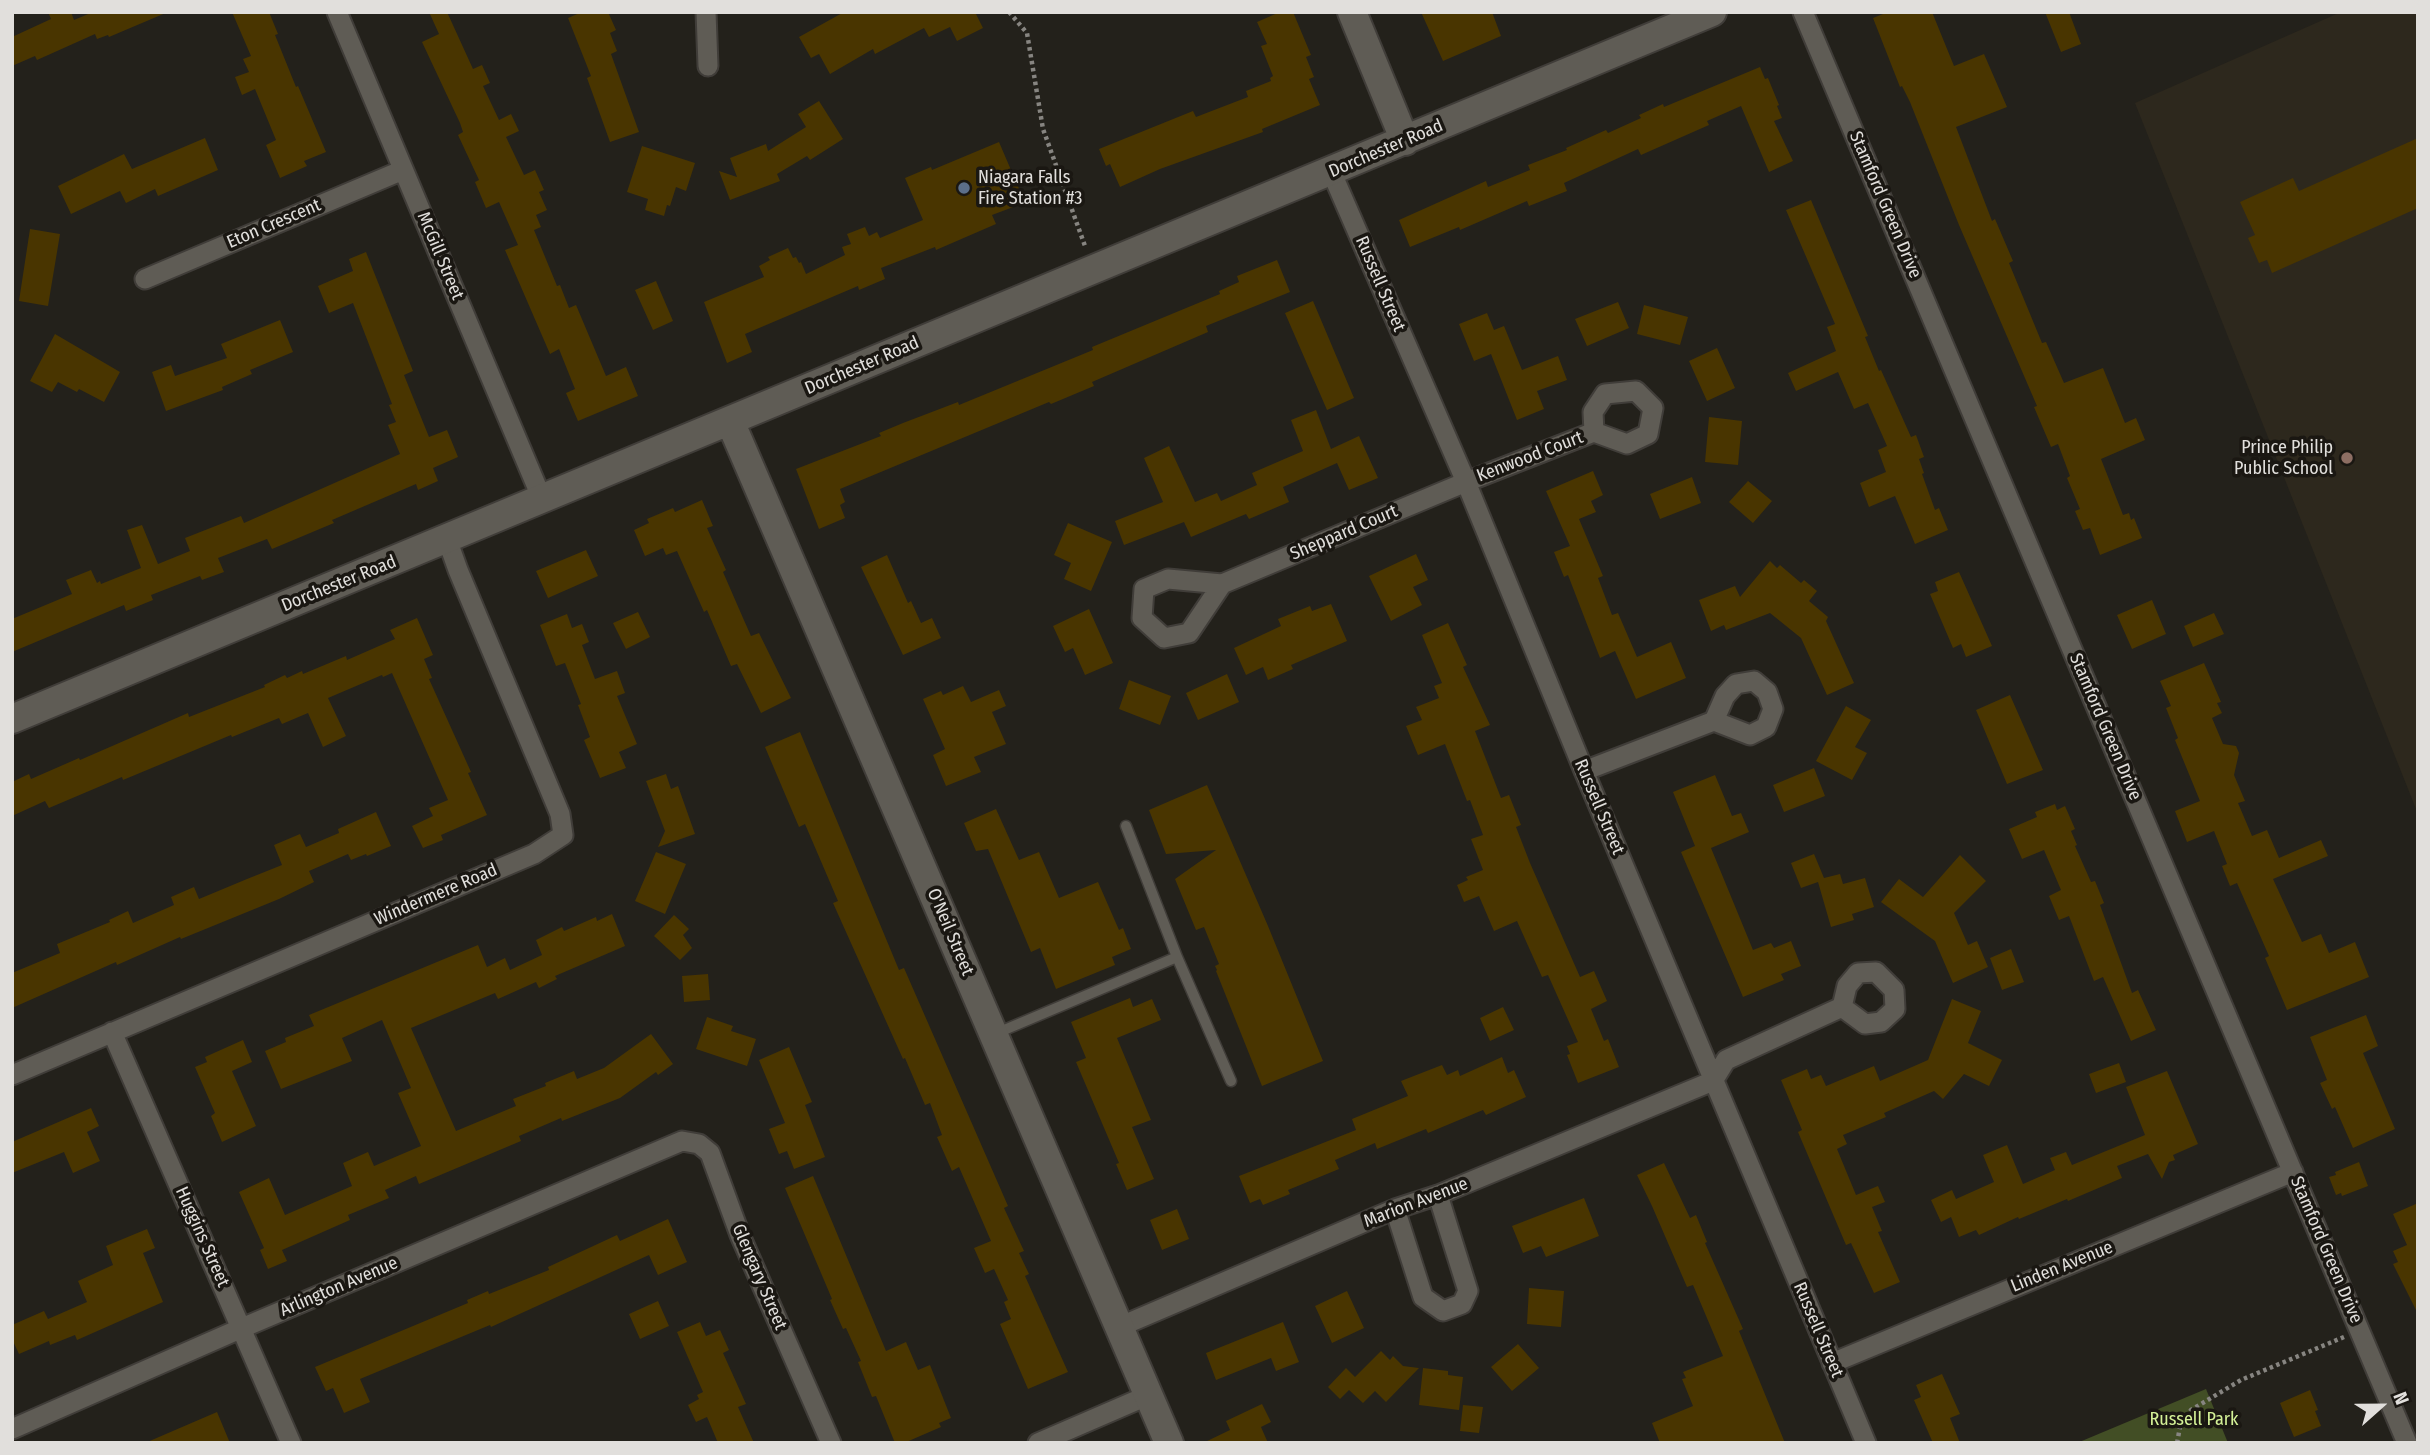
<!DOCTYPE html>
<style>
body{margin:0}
#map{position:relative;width:2430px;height:1455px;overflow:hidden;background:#23211b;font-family:"Fira Sans Condensed",sans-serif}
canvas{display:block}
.frame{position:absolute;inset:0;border:14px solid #e1dfdc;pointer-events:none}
.north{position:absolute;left:2346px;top:1371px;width:70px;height:70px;-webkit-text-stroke:5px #1a1712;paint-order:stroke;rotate:69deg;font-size:19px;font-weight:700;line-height:28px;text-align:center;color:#e1dfdc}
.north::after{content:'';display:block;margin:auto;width:24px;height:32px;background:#e1dfdc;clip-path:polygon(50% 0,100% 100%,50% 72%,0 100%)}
</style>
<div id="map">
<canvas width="2430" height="1455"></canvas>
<div class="frame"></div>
<div class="north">N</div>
</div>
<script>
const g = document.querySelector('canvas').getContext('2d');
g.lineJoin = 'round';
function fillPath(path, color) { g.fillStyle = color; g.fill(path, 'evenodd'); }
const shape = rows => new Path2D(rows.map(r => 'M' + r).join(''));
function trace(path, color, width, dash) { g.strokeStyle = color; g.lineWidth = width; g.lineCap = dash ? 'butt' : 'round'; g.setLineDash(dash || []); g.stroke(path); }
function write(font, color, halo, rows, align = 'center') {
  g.font = font + ' "Fira Sans Condensed",sans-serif'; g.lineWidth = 7; g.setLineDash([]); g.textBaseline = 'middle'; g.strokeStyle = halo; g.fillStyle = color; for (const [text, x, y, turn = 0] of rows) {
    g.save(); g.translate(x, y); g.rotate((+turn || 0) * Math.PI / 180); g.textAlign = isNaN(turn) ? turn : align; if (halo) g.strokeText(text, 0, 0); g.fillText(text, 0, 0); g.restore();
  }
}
fillPath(shape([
 [2341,12,2418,12,2418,814,2135,103]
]), '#2d281d');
fillPath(shape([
 [2206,1389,2228,1443,2077,1443]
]), '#424e25');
fillPath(shape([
 [48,12,71,12,74,20,93,12,168,12,109,37,108,35,97,39,95,34,37,60,35,56,12,66,12,37,51,19],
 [232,12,269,12,278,34,275,35,296,87,298,86,326,152,304,161,307,166,280,178,266,145,276,140,255,89,242,95,235,77,249,72,243,59,251,56],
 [429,12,447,12,473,69,482,65,490,83,483,86,499,120,511,114,519,131,506,137,524,175,535,170,544,190,539,192,547,210,536,215,541,227,534,230,557,286,560,285,569,308,576,305,606,376,626,367,638,396,578,421,566,393,575,389,559,349,550,354,505,250,518,245,499,202,486,208,475,182,479,180,458,135,463,132,460,123,422,42,439,34],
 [582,12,608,12,616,30,610,33,617,51,611,54,639,132,610,142,587,78,591,76,568,18],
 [844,12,979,12,976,14,983,28,957,41,950,27,929,37,924,28,875,54,873,49,830,74,819,54,811,58,799,37],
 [1280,12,1293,12,1311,55,1306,57,1314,77,1309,79,1320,105,1262,129,1263,132,1160,169,1120,187,1110,164,1106,166,1099,149,1193,111,1196,117,1248,97,1246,91,1271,81,1270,78,1273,76,1261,46,1267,44,1257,22],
 [1421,12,1492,12,1501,36,1443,61],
 [1888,12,1932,12,1954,66,1984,54,2007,107,1956,127,1992,221,1995,219,2013,261,2009,263,2042,343,2046,342,2064,383,2103,368,2125,423,2136,418,2145,440,2101,459,2123,515,2129,513,2131,520,2134,518,2142,538,2100,555,2090,528,2083,530,2075,511,2080,509,2067,478,2070,476,2058,444,2051,447,2034,407,2037,406,1959,225,1910,102,1902,86,1900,87,1873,18],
 [2045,12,2069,12,2081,44,2061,52],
 [1760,67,1765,79,1768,78,1779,105,1777,106,1782,118,1774,121,1793,161,1769,172,1741,106,1707,121,1709,125,1641,155,1638,149,1564,183,1567,191,1529,206,1527,201,1460,230,1459,227,1410,247,1399,220,1486,181,1488,187,1530,170,1528,165,1567,150,1566,148,1606,130,1608,133,1641,118,1639,115,1663,104,1664,107],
 [819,101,843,139,810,160,807,156,777,174,780,181,730,200,719,171,737,177,730,158,766,144,768,151,806,127,798,114],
 [205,138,218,170,158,196,155,189,126,203,120,191,71,214,58,186,124,154,132,169],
 [2418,138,2418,208,2272,273,2267,260,2259,263,2248,238,2255,235,2240,202,2293,178,2299,191],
 [999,142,1023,198,1014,202,1016,206,992,215,996,224,936,250,935,247,881,268,885,279,859,290,858,286,745,334,752,352,727,363,704,302,764,277,759,266,770,260,768,257,788,248,793,258,796,257,799,263,801,262,806,274,845,255,842,247,851,244,847,234,865,227,869,236,877,232,880,238,923,220,905,178,931,167,932,170],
 [642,146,695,163,686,191,676,187,670,206,667,205,664,216,645,210,648,199,627,192],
 [1811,200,1868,336,1865,337,1879,371,1881,370,1911,437,1916,435,1924,457,1919,459,1924,473,1922,474,1935,510,1939,508,1948,530,1915,544,1895,496,1869,507,1860,483,1886,472,1878,450,1887,446,1868,403,1854,409,1838,372,1796,391,1788,373,1836,351,1827,327,1835,324,1786,210],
 [30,229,60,234,48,306,19,301],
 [366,252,413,371,404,375,429,437,447,430,458,457,433,468,438,481,418,490,416,484,332,520,334,523,272,549,267,539,218,558,224,572,202,580,200,576,151,595,153,600,126,611,124,605,12,652,12,619,72,594,66,580,91,570,97,583,100,581,101,584,141,568,127,530,142,525,158,564,190,551,185,538,241,516,244,523,400,454,388,425,396,422,389,405,392,404,353,303,329,313,318,286,353,271,349,259],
 [1277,260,1290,292,1206,326,1208,332,1092,382,1094,386,1051,404,1049,402,840,489,845,502,840,505,845,518,819,529,796,469,881,436,879,433,903,423,958,402,959,405,1093,350,1092,347,1220,294,1219,291,1239,282,1237,276],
 [656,281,673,321,653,330,635,290],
 [1313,301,1354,398,1327,410,1285,313],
 [1618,302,1629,328,1587,346,1575,319],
 [1644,305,1688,317,1680,345,1637,334],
 [1487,313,1494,330,1504,326,1522,370,1558,356,1567,380,1537,391,1544,409,1517,420,1491,354,1474,361,1459,324],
 [280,320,293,352,250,370,252,374,222,387,223,390,166,411,152,372,171,365,175,376,227,358,221,344],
 [55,334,120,372,104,402,79,389,77,392,58,382,52,392,30,381],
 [1717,348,1735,388,1707,401,1689,361],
 [1316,410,1331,449,1359,436,1378,478,1349,490,1337,463,1283,487,1289,502,1249,519,1246,514,1191,537,1184,522,1124,545,1115,521,1163,502,1144,458,1169,446,1195,502,1217,493,1221,501,1257,485,1252,473,1303,451,1291,420],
 [1709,417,1742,421,1738,465,1705,462],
 [1593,471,1603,495,1591,501,1596,512,1579,519,1603,576,1598,578,1612,615,1618,613,1637,657,1671,642,1686,678,1636,699,1615,651,1600,658,1568,575,1564,577,1554,552,1570,546,1546,491],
 [1692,477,1701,503,1660,519,1650,494],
 [1748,481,1772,501,1753,523,1729,502],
 [702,500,713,526,707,528,726,570,723,572,743,618,751,636,759,633,791,698,761,713,737,664,731,666,707,610,704,612,677,551,666,555,663,548,645,556,634,530,649,523,647,519,673,508,675,512],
 [1068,523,1112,542,1091,591,1064,579,1071,563,1054,555],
 [586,550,598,576,548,598,536,571],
 [1416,554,1428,580,1413,587,1422,605,1391,621,1369,576],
 [887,555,908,603,911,601,921,623,932,618,941,638,903,655,861,567],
 [1770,561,1777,568,1780,565,1801,583,1804,580,1817,591,1809,601,1828,617,1826,621,1854,683,1827,695,1801,638,1770,613,1726,630,1724,625,1711,631,1699,600,1735,586,1740,597],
 [1959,572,1992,646,1966,657,1961,644,1953,648,1930,594,1938,591,1935,582],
 [2152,600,2166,634,2132,649,2117,615],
 [1331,604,1347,641,1291,665,1293,669,1268,680,1263,667,1246,675,1234,648,1281,626,1278,619,1310,606,1312,611],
 [1089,609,1113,663,1085,675,1073,648,1065,652,1053,626],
 [638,612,650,637,626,649,613,623],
 [2214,613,2224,634,2193,647,2184,626],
 [567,614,572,628,582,624,589,642,582,645,595,679,617,671,625,693,617,696,637,744,619,752,626,768,600,778,584,740,590,737,578,705,581,704,565,663,556,666,540,625],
 [417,618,433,655,424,659,432,678,429,679,471,772,468,773,487,815,441,835,443,840,423,848,412,826,433,816,429,808,448,800,392,673,383,677,382,675,328,698,346,736,323,747,308,713,282,724,279,718,232,737,231,735,123,780,122,777,49,808,45,801,12,816,12,782,29,774,31,779,79,758,80,760,188,713,189,717,265,687,264,685,285,675,287,678,302,671,303,674,346,656,347,660,395,639,390,630],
 [1448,623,1467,665,1463,667,1490,725,1475,731,1501,798,1509,795,1521,825,1516,827,1530,863,1580,977,1594,971,1607,1001,1591,1009,1604,1041,1608,1039,1619,1067,1578,1083,1567,1055,1570,1054,1567,1046,1578,1042,1548,975,1542,977,1517,921,1494,931,1479,896,1464,902,1457,885,1468,880,1466,877,1483,870,1471,839,1483,835,1470,800,1467,801,1445,744,1418,755,1406,726,1422,720,1416,707,1439,698,1434,686,1442,683,1422,635],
 [2204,663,2221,702,2217,703,2222,713,2212,718,2223,744,2236,746,2239,753,2234,775,2245,801,2238,803,2252,836,2267,830,2279,858,2321,840,2328,856,2273,879,2302,942,2321,934,2329,953,2355,942,2369,977,2287,1010,2265,958,2269,956,2237,883,2230,886,2222,866,2227,864,2214,831,2187,842,2175,811,2200,801,2175,740,2178,738,2166,708,2171,706,2160,681],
 [1227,674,1239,702,1198,720,1186,693],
 [1129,680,1171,696,1160,725,1119,709],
 [963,686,971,702,999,690,1006,706,992,712,1006,744,974,757,981,772,946,786,933,755,945,749,923,699,941,691,943,695],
 [2010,695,2043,770,2007,784,1976,710],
 [1846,706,1871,720,1855,747,1867,753,1852,780,1816,761],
 [800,732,899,970,904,968,1008,1206,1004,1208,1024,1251,1019,1253,1029,1274,1025,1276,1068,1372,1028,1389,1000,1324,1011,1319,1004,1302,1008,1300,994,1269,985,1273,974,1248,991,1241,959,1167,952,1171,937,1137,942,1135,930,1103,925,1105,905,1058,903,1059,833,903,838,901,805,824,799,827,765,747],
 [1814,768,1825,796,1784,812,1773,785],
 [666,774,671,789,678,786,695,834,658,847,665,831,646,781],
 [1715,775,1732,816,1741,813,1749,832,1711,848,1753,950,1771,943,1774,948,1791,941,1801,966,1781,974,1784,980,1743,997,1681,852,1695,846,1673,792],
 [1207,785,1268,926,1323,1061,1262,1086,1216,971,1217,970,1215,966,1219,964,1204,927,1196,930,1175,879,1216,850,1166,854,1149,810],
 [2055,804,2057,810,2065,806,2075,829,2071,831,2077,845,2075,846,2091,882,2095,881,2104,903,2100,905,2132,993,2138,990,2156,1030,2131,1041,2103,977,2094,981,2069,916,2059,920,2049,896,2061,890,2044,850,2022,859,2009,829,2037,817,2035,812],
 [996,809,1019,860,1039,852,1059,898,1098,882,1119,930,1123,928,1131,949,1112,957,1115,965,1056,989,1040,948,1031,952,988,849,976,851,964,823],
 [376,812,391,846,367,856,366,854,351,860,348,854,309,871,314,882,279,899,181,939,180,937,117,965,116,962,12,1008,12,973,60,953,57,944,110,922,109,920,128,911,133,923,174,905,171,897,194,887,199,899,247,879,282,865,274,845,300,834,306,847,339,833,338,829],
 [656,852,686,864,665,914,635,901],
 [1814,854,1824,878,1840,874,1843,884,1865,878,1874,907,1852,914,1854,920,1831,927,1818,882,1801,888,1791,863],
 [1960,855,1986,881,1954,913,1968,945,1977,941,1988,967,1953,983,1935,941,1881,902,1899,879,1923,897],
 [612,914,625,946,555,976,557,979,539,988,536,982,498,999,495,993,411,1028,456,1131,516,1106,513,1099,546,1086,545,1083,574,1071,577,1079,604,1068,651,1034,673,1064,658,1075,656,1072,620,1098,562,1121,561,1118,519,1136,521,1141,419,1184,416,1176,385,1190,389,1198,348,1215,350,1220,282,1250,287,1261,268,1269,260,1250,264,1248,239,1192,269,1178,285,1215,352,1186,343,1163,368,1152,374,1166,421,1146,398,1093,411,1088,382,1020,342,1038,352,1061,281,1089,265,1051,286,1042,285,1038,314,1026,309,1015,478,945,487,967,505,958,510,970,542,955,536,940,562,927,564,931,596,917,597,921],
 [674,915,689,929,683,935,692,948,680,960,654,936],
 [2011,949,2024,982,2002,990,1990,958],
 [708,974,710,1000,684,1002,682,976],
 [1130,998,1133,1007,1152,999,1161,1020,1117,1038,1151,1120,1132,1127,1154,1179,1127,1190,1116,1164,1119,1163,1076,1062,1086,1058,1071,1022],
 [1952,999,1981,1011,1968,1043,2002,1060,1989,1086,1964,1074,1943,1099,1934,1091,1884,1113,1886,1117,1843,1135,1847,1144,1837,1149,1856,1195,1878,1186,1885,1202,1872,1207,1882,1231,1878,1232,1900,1282,1874,1293,1851,1243,1846,1245,1798,1132,1802,1130,1781,1080,1807,1069,1811,1079,1821,1075,1826,1086,1874,1066,1880,1081,1928,1060],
 [1503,1007,1514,1030,1490,1041,1480,1018],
 [2366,1015,2378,1046,2363,1053,2395,1129,2353,1148,2335,1107,2332,1109,2320,1083,2327,1080,2310,1037],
 [707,1017,733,1026,731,1031,756,1039,747,1066,696,1049],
 [243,1040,252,1062,232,1071,256,1126,222,1142,211,1116,215,1113,195,1067,207,1062,205,1057],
 [789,1047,812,1102,805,1105,825,1157,794,1169,787,1151,779,1154,769,1129,785,1123,759,1060],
 [1502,1057,1508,1073,1514,1070,1526,1097,1486,1115,1483,1110,1428,1133,1426,1129,1377,1149,1375,1143,1335,1160,1339,1169,1288,1190,1290,1194,1263,1205,1260,1199,1250,1203,1239,1176,1356,1130,1352,1119,1408,1096,1401,1081,1442,1065,1447,1075,1458,1070,1460,1076],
 [2119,1063,2126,1082,2096,1093,2089,1074],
 [2167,1071,2198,1144,2173,1155,2175,1160,2169,1162,2162,1179,2148,1154,2117,1166,2122,1178,2068,1201,2067,1199,2019,1219,2018,1217,1979,1235,1976,1230,1959,1237,1951,1217,1941,1222,1931,1200,1952,1190,1956,1199,1994,1182,1983,1155,2007,1145,2023,1184,2055,1170,2050,1158,2066,1152,2072,1165,2145,1135,2126,1087],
 [91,1108,99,1126,87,1132,100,1161,73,1173,64,1152,12,1173,12,1142],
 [2359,1162,2368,1186,2342,1196,2341,1193,2336,1195,2329,1177,2336,1175,2335,1172],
 [1664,1163,1690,1218,1696,1215,1707,1242,1705,1243,1743,1329,1739,1331,1785,1443,1660,1443,1652,1423,1693,1406,1682,1379,1686,1378,1683,1372,1723,1356,1693,1285,1687,1287,1652,1206,1637,1175],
 [813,1176,886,1351,906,1342,918,1370,930,1365,951,1418,939,1423,941,1427,904,1443,895,1443,876,1396,872,1397,858,1362,861,1361,846,1328,843,1329,830,1300,832,1299,785,1188],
 [1584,1198,1599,1236,1546,1257,1541,1246,1523,1253,1512,1226],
 [2418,1203,2418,1314,2393,1264,2398,1262,2393,1251,2407,1245,2393,1214],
 [1177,1209,1189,1239,1162,1250,1150,1220],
 [668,1219,687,1262,658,1275,649,1255,491,1327,490,1325,360,1379,370,1402,344,1413,333,1388,326,1391,315,1367,468,1303,467,1300,488,1291,489,1294,549,1270,548,1267,617,1235,620,1241],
 [147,1229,155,1248,143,1253,163,1302,77,1340,75,1335,50,1345,49,1341,19,1354,12,1339,12,1325,44,1311,48,1319,87,1302,78,1281,113,1265,106,1246],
 [1529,1288,1564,1291,1561,1327,1527,1324],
 [1347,1291,1364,1328,1332,1343,1315,1306],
 [658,1301,669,1326,640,1339,629,1314],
 [700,1322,706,1336,720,1330,729,1350,723,1353,746,1404,738,1407,754,1443,718,1443,707,1417,696,1422,688,1405,699,1399,697,1395,703,1392,677,1332],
 [1283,1322,1299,1362,1276,1371,1271,1358,1216,1380,1206,1353],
 [1518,1344,1539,1368,1512,1391,1491,1367],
 [1381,1351,1390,1360,1393,1356,1403,1366,1419,1368,1386,1402,1375,1391,1363,1403,1349,1390,1340,1399,1328,1387,1346,1368,1355,1377],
 [1423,1368,1448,1371,1448,1375,1463,1377,1459,1410,1419,1405],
 [1942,1374,1960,1414,1950,1418,1960,1443,1933,1443,1914,1400,1921,1397,1916,1385],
 [2310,1390,2318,1410,2315,1411,2321,1426,2294,1437,2280,1403],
 [1262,1404,1271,1422,1261,1427,1268,1443,1203,1443,1230,1430,1226,1421],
 [1463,1405,1483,1407,1479,1433,1460,1431],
 [217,1412,230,1443,145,1443]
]), '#493500');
const lane = shape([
 [1126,826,1177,957,1231,1081],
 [997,1033,1177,957]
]);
const street = shape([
 [337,12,542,499],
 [706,12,708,66],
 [1803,12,2407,1443],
 [1331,171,1466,482,1584,771,1866,1443],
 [145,279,403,170],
 [1222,584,1189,633,1164,638,1142,618,1144,589,1168,579,1222,584,1466,482,1594,432,1627,444,1648,434,1653,408,1636,391,1605,394,1593,412,1594,432],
 [1584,771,1714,721,1750,735,1766,727,1773,709,1767,692,1754,681,1736,684,1725,696,1714,721],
 [112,1032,291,1443],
 [12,1075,534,854,563,835,560,814,458,570,447,539],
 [1713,1081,1726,1060,1842,1007,1865,1024,1881,1022,1895,1009,1894,990,1876,972,1858,973,1847,986,1842,1007],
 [1395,1209,1423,1297,1443,1311,1462,1304,1468,1291,1438,1195],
 [1119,1327,1395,1209,1438,1195,1713,1081],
 [1832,1363,2293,1172],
 [12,1429,242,1328,682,1141,699,1144,710,1153,740,1235,831,1443],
 [1038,1443,1149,1395]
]);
const secondary = shape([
 [1352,12,1405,141],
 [730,421,1169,1443],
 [12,719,1712,12]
]);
trace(lane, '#403d39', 13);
trace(street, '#403d39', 23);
trace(secondary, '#403d39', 32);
trace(shape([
 [1009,12,1027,33,1043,129,1085,246],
 [2177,1443,2180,1427,2191,1410,2241,1380,2344,1337]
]), '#878581', 4.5, [3.5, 3.5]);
trace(lane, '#5f5c55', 10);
trace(street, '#5f5c55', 19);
trace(secondary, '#5f5c55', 28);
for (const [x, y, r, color] of [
 [964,188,7,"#5c6f8a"],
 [2347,458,7,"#8d6e63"]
]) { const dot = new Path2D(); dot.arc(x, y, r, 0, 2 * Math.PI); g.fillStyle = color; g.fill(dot); trace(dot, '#1a1712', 2.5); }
write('18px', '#e1dfdc', '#1a1712', [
 ["Dorchester Road",1386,149,-23],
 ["Stamford Green Drive",1885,205,67],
 ["Eton Crescent",274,224,-23],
 ["McGill Street",440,256,67],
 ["Russell Street",1380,284,67],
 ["Dorchester Road",862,366,-23],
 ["Kenwood Court",1530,457,-21],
 ["Sheppard Court",1344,533,-23],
 ["Dorchester Road",339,584,-22],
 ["Stamford Green Drive",2105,727,67],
 ["Russell Street",1599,807,67],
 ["Windermere Road",436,895,-23],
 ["O'Neil Street",950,932,67],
 ["Marion Avenue",1416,1203,-21],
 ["Huggins Street",202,1237,66],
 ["Stamford Green Drive",2326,1250,67],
 ["Linden Avenue",2062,1267,-22],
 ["Glengary Street",759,1277,67],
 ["Arlington Avenue",339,1287,-23],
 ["Russell Street",1818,1330,67]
]);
write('18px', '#e1dfdc', '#1a1712', [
 ["Niagara Falls",978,178],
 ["Fire Station #3",978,199],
 ["Prince Philip",2333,448,"right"],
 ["Public School",2333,469,"right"]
], 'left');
write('18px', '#d4f197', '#1a1712', [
 ["Russell Park",2194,1420]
]);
</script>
